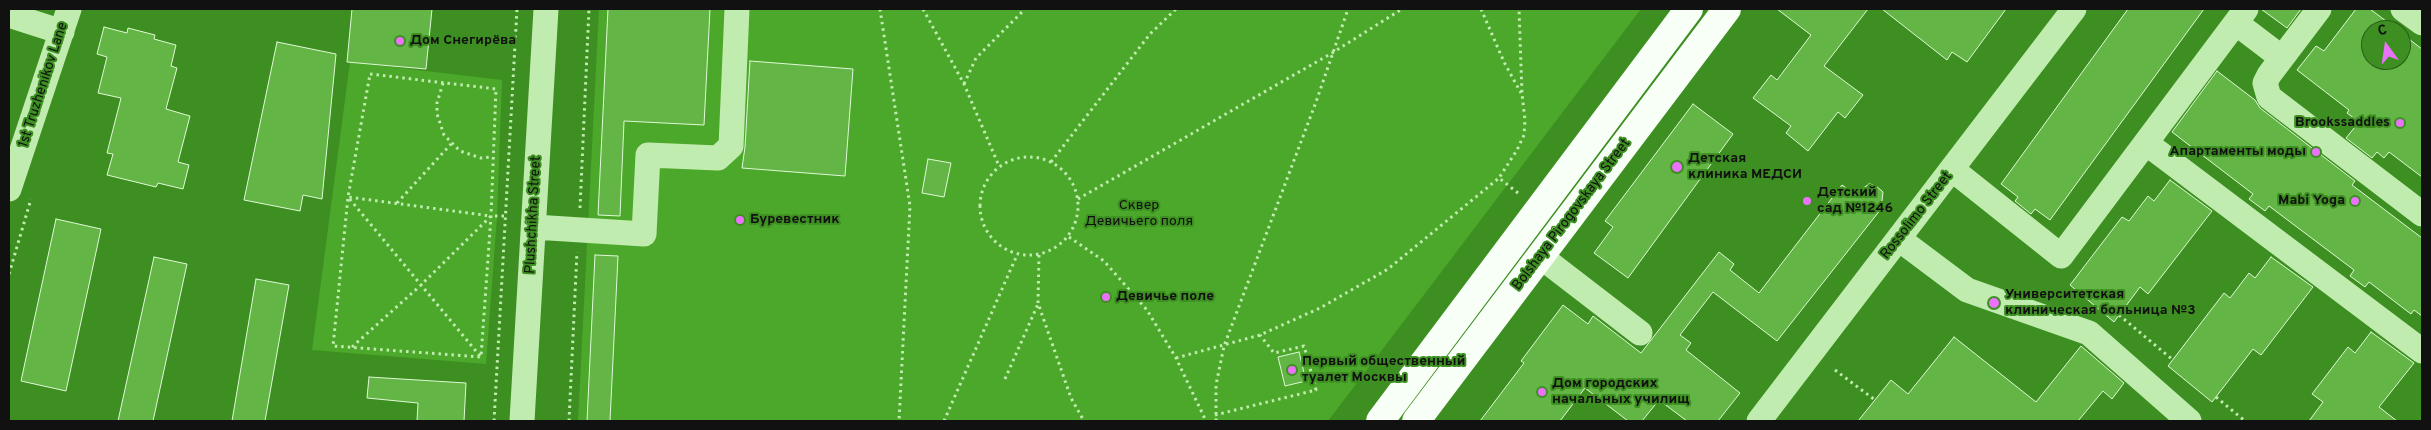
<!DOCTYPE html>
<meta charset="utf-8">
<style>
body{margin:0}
#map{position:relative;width:2431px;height:430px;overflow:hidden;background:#3d8f21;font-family:Overpass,sans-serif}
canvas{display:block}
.frame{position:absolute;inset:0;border:10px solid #111;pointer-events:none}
.north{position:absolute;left:2361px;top:20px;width:50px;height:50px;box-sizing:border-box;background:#3d8f21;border:1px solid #2b5d1b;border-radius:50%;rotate:346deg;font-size:14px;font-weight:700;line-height:20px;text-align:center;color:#111}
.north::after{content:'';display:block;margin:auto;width:18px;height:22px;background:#ea72f9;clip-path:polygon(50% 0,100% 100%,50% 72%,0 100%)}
</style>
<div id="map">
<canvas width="2431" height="430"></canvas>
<div class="frame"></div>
<div class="north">С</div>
</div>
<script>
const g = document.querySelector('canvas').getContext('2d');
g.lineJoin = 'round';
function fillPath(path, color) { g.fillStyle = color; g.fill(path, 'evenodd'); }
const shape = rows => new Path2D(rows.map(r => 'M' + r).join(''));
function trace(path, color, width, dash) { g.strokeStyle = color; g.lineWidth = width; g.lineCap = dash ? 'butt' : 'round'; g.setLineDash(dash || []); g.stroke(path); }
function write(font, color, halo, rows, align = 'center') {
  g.font = font + ' Overpass,sans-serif'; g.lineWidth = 4; g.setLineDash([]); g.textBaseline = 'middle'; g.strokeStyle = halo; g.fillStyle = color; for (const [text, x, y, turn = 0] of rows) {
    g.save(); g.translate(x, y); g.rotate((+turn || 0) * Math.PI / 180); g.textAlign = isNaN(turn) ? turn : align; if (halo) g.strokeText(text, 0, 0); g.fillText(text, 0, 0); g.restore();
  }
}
fillPath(shape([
 [599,9,1641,9,1328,421,578,421],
 [350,62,502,80,497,217,486,364,312,350]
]), '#4ca82a');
const building = shape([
 [352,9,432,9,426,69,347,62,352,9],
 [608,9,710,9,704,125,624,121,620,216,598,215,608,9],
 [1777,9,1868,9,1824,66,1863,95,1845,118,1838,112,1808,151,1786,133,1791,126,1753,98,1771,75,1777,80,1811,35,1777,9],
 [1882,9,2006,9,1967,62,1952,52,1947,60,1882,9],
 [2128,9,2204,9,2050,220,2035,209,2031,214,2015,201,2018,197,2001,184,2128,9],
 [2261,9,2301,9,2287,28,2261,9],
 [2356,9,2370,9,2398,30,2371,30,2371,60,2401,60,2401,33,2422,49,2422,177,2389,152,2384,158,2377,152,2372,158,2346,138,2359,122,2347,113,2349,110,2297,70,2316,46,2324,51,2356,9],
 [104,27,127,33,128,28,155,35,154,39,176,45,171,66,177,68,166,109,190,116,178,162,189,165,183,189,158,183,156,187,107,175,113,154,107,153,121,98,98,93,107,57,97,54,104,27],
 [277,42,336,54,322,199,303,195,300,211,244,200,277,42],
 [750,61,853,69,845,176,742,168,745,147,750,61],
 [2217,71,2255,100,2260,108,2355,181,2352,185,2422,238,2422,316,2414,310,2411,314,2369,282,2365,287,2350,276,2354,270,2269,206,2265,211,2249,199,2253,194,2172,132,2217,71],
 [1693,104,1733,134,1628,278,1594,253,1613,227,1605,221,1693,104],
 [928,159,951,163,944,197,922,193,928,159],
 [2170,180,2212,211,2148,294,2140,287,2114,322,2070,285,2122,217,2129,221,2148,196,2154,201,2170,180],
 [1869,184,1875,185,1883,192,1881,209,1777,341,1713,292,1680,335,1691,343,1686,350,1740,393,1718,421,1687,421,1659,400,1642,421,1628,421,1585,388,1560,421,1480,421,1524,363,1521,361,1563,305,1588,324,1593,316,1641,353,1719,252,1734,264,1730,270,1759,293,1842,185,1855,194,1869,184],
 [56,219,101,229,66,391,21,381,56,219],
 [595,255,618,256,610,421,587,421,595,255],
 [154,257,187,264,153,421,118,421,154,257],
 [2271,257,2313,287,2261,355,2253,349,2212,402,2168,366,2224,293,2230,298,2249,273,2255,278,2271,257],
 [256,279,289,285,265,421,232,421,256,279],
 [2371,332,2414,363,2379,407,2397,421,2309,421,2323,402,2312,394,2348,347,2355,353,2371,332],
 [1954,337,2036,402,2081,346,2124,383,2112,399,2103,391,2078,421,1858,421,1891,380,1908,394,1954,337],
 [1299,352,1306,381,1285,386,1278,357,1299,352],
 [369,377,466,383,464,421,417,421,418,403,367,398,369,377]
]);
fillPath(building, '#63b545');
trace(building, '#e0f9d6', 1);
trace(shape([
 [880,9,910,206,899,421],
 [923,9,964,84,999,166],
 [1481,9,1504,62,1521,93],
 [370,74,496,89,491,216,481,357,333,346,348,197,370,74],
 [443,83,437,103,437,114,444,135,460,151,481,158,492,157],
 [964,84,976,58,1025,9],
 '980 206a49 49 0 1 1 98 0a49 49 0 1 1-98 0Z',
 [1051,162,1150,34,1176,9],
 [1518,193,1499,178,1517,150,1524,135,1525,120,1522,94,1519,9],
 [1078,199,1332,53,1402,9],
 [397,203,451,144],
 [580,208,589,9],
 [1069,237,1104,261,1147,310,1176,358,1206,421],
 [1039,255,1038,303,1071,398,1084,421],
 [9,274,31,199],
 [2119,315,2173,360],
 [352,347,421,285,491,216,505,216],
 [480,356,348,197,491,216],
 [1176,358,1260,335,1320,308,1388,269,1499,178],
 [1835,370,1875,400],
 [1005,379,1038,304],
 [2216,397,2245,421],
 [1215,415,1316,390,1304,346,1274,353,1260,335],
 [494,421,517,9],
 [569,421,577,252],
 [944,421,1017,255],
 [1216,421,1216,385,1224,346,1316,102,1348,9]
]), '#c1ecb0', 3, [2.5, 4]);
trace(shape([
 [2319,9,2269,75,2265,83,2269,97,2422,214],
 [2403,9,2422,23],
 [9,15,62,32],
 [2236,23,2282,58],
 [2146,143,2422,351],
 [1953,170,2061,256,2246,9],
 [9,189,69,9],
 [534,227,644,234,648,155,718,158,731,146,737,9],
 [1899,239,1967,290,2089,333,2189,421],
 [1540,256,1640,333],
 [522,421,546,9],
 [1759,421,2074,9]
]), '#c1ecb0', 25);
trace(shape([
 [1380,421,1689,9],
 [1416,421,1727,9]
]), '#f8fff6', 28);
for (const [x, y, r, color] of [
 [400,41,5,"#ea72f9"],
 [2400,123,5,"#ea72f9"],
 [2316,152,5,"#ea72f9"],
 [1677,167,6,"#ea72f9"],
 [1807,201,5,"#ea72f9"],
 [2355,201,5,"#ea72f9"],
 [740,220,5,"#ea72f9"],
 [1106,297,5,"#ea72f9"],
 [1994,303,6,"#ea72f9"],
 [1292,370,5,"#ea72f9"],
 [1542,392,5,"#ea72f9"]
]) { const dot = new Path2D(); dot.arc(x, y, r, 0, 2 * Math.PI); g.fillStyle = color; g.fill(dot); trace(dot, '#3d8f21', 2); }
write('bold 14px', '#111', '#3d8f21', [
 ["Дом Снегирёва",410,41],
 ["Brookssaddles",2390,123,"right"],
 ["Апартаменты моды",2306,152,"right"],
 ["Детская",1688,159],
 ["клиника МЕДСИ",1688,175],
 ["Детский",1817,193],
 ["сад №1246",1817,209],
 ["Mabi Yoga",2345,201,"right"],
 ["Буревестник",750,220],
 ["Университетская",2005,295],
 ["клиническая больница №3",2005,311],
 ["Девичье поле",1116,297],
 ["Первый общественный",1302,362],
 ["туалет Москвы",1302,378],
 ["Дом городских",1552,384],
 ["начальных училищ",1552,400]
], 'left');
write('14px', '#111', '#3d8f21', [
 ["1st Truzhenikov Lane",44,85,-72],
 ["Plushchikha Street",534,215,-87],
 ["Bolshaya Pirogovskaya Street",1572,215,-53],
 ["Rossolimo Street",1917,216,-52]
]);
write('14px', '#111', '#3d8f21', [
 ["Сквер",1139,206],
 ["Девичьего поля",1139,222]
]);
</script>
